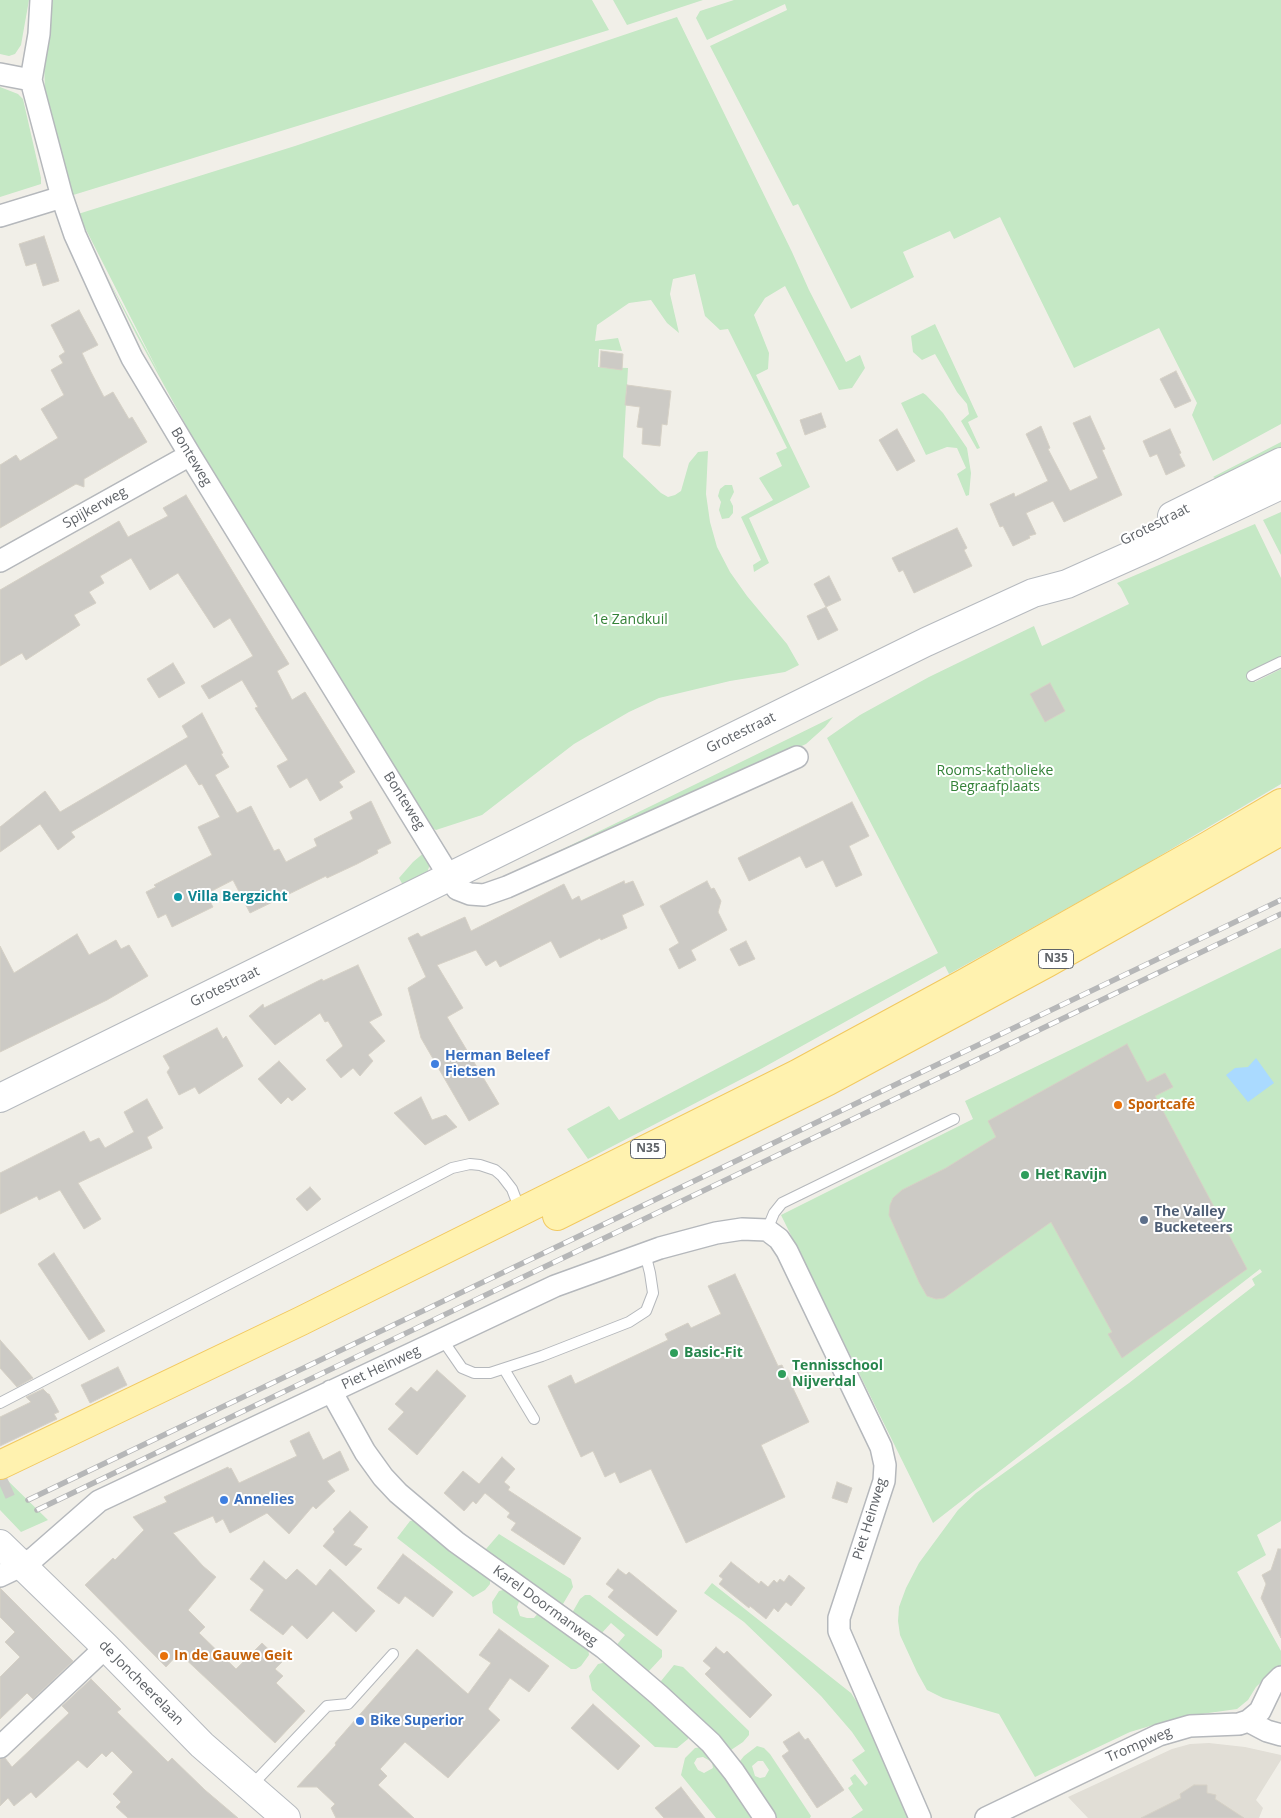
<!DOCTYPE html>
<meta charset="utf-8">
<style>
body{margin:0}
canvas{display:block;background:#f1efe8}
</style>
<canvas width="1281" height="1818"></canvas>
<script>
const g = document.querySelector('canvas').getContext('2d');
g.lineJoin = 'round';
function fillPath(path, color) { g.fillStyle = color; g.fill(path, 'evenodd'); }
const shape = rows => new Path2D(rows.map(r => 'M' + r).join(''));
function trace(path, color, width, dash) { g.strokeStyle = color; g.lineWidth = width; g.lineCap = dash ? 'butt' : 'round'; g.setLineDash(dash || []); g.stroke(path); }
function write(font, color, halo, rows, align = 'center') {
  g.font = font + ' "Open Sans",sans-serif'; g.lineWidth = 4; g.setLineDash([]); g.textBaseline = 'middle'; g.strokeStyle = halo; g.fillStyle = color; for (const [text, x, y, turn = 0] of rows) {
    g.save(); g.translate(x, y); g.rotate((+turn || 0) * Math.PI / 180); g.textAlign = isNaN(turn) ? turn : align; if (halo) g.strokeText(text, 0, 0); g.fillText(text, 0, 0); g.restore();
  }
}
fillPath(shape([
 [1209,1743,1245,1747,1281,1755,1281,1760,1256,1800,1263,1808,1259,1818,1088,1818,1068,1797,1172,1749,1190,1744]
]), '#e1ded6');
fillPath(shape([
 [0,0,29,0,21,45,15,54,9,56,0,54],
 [52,0,592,0,609,30,70,196,45,91,44,62],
 [613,0,703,0,627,25],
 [734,0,1281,0,1281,424,1213,461,1192,415,1197,403,1159,328,1074,368,1000,217,954,239,950,231,903,252,914,277,851,309,798,204,793,206,710,46,787,10,785,4,707,40,696,18,700,11],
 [677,17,792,252,809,290,846,362,860,355,865,368,852,388,839,390,785,286,765,298,754,315,769,353,768,369,756,375,810,487,749,518,769,563,754,572,753,565,761,560,741,517,773,500,759,478,782,466,776,453,787,448,728,329,720,330,705,316,695,274,673,279,670,294,679,333,667,323,651,300,629,303,597,325,595,341,618,338,622,351,599,349,598,367,628,368,623,457,661,493,668,497,675,495,681,491,689,463,698,452,708,451,706,494,710,522,717,547,730,572,747,596,787,644,799,665,785,672,730,681,659,698,629,712,574,744,482,815,436,830,432,828,212,473,136,334,104,271,161,377,78,214,295,146],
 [0,87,18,94,23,99,41,178,41,184,0,197],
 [935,324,978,417,968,422,980,448,977,449,961,421,969,414,967,404,957,392,935,354,922,360,913,352,911,336],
 [923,393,926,395,943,413,967,448,971,473,969,495,966,496,957,474,966,468,957,448,947,447,926,455,901,403],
 [1281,442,1281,457,1219,480,1213,477],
 [725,485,732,485,734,492,730,500,733,506,733,513,729,518,722,519,719,510,721,502,718,496,720,489],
 [1281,512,1281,555,1263,520],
 [1255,524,1281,578,1281,657,1250,672,1255,682,1281,669,1281,784,1136,870,949,974,945,966,759,1070,588,1159,567,1129,609,1106,619,1120,938,953,827,738,860,715,929,677,1034,626,1042,646,1129,604,1121,588,1117,583],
 [833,717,825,727,806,744,612,834,518,871],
 [426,851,430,864,427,873,404,887,399,878,413,862],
 [1281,948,1281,1521,1257,1535,1266,1555,1237,1572,1281,1651,1281,1666,1273,1671,1256,1687,1248,1700,1237,1709,1180,1717,1130,1732,1035,1777,999,1714,943,1698,927,1690,917,1672,900,1635,898,1621,899,1607,906,1588,919,1563,958,1510,976,1493,1129,1383,1255,1285,1252,1279,1262,1272,1260,1269,933,1523,781,1215,973,1119,965,1101],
 [0,1473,48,1520,21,1532,0,1510],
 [415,1520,490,1577,490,1584,485,1590,473,1597,397,1538,410,1521],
 [499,1534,571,1579,573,1587,563,1604,559,1605,485,1553,486,1549],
 [712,1583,851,1693,862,1710,911,1818,851,1818,863,1810,848,1788,853,1784,850,1778,855,1774,865,1786,868,1783,852,1760,865,1751,852,1732,821,1696,744,1622,704,1593],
 [507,1589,520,1599,517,1607,520,1616,527,1618,534,1618,539,1612,588,1648,589,1655,581,1666,576,1669,571,1669,493,1613,492,1602,499,1591],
 [585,1595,590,1595,662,1650,662,1657,649,1671,643,1671,614,1648,625,1635,611,1623,600,1635,572,1613,580,1599],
 [607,1662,688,1733,688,1739,677,1748,655,1747,592,1690,589,1676,598,1664],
 [674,1665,683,1667,749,1731,749,1735,743,1742,731,1750,726,1749,662,1688,661,1681],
 [757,1746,764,1748,770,1754,811,1816,810,1818,774,1818,740,1766,740,1761,744,1756],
 [758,1761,763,1761,769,1770,765,1777,760,1778,755,1776,752,1766],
 [703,1747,755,1818,716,1818,681,1775,685,1758,695,1748],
 [703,1757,712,1762,713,1768,704,1773,698,1770,694,1763,697,1758]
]), '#c5e8c5');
fillPath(shape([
 [1256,1058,1274,1083,1248,1102,1226,1075,1235,1068,1248,1067]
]), '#aadaff');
const building = shape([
 [44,236,59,281,43,286,36,263,26,266,19,244,44,236],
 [79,310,98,345,82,353,91,372,104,397,113,392,129,419,132,417,147,442,84,479,84,487,76,484,0,528,0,465,16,455,20,461,58,438,41,409,64,395,51,370,63,363,59,356,65,352,51,325,79,310],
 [601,351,623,354,622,370,600,367,601,351],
 [1176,371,1191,401,1175,408,1160,379,1176,371],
 [627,385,671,391,667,425,662,424,660,446,642,444,643,428,637,427,640,407,625,405,627,385],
 [821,413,826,427,805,435,800,420,821,413],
 [1090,416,1105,449,1102,450,1122,495,1064,522,1053,501,1026,513,1036,534,1029,536,1030,538,1013,546,1003,526,1000,527,990,504,1014,493,1015,497,1048,481,1026,434,1041,426,1050,448,1048,449,1070,491,1098,478,1073,423,1090,416],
 [897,429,915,461,897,471,879,440,897,429],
 [1170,429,1181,453,1179,454,1185,466,1166,475,1157,454,1150,457,1143,441,1170,429],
 [186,495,289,664,277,671,292,700,305,692,355,772,339,782,343,787,320,801,307,778,290,788,277,766,288,760,255,708,258,707,242,680,209,699,201,686,253,656,230,618,214,628,178,573,150,590,131,558,100,576,104,583,89,592,96,603,74,615,80,625,26,660,22,653,0,666,0,590,119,521,128,537,168,516,163,508,186,495],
 [957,528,967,548,964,550,972,566,914,593,903,570,899,572,892,558,957,528],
 [829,576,841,600,826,607,838,630,818,640,807,616,826,607,814,584,829,576],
 [173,663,185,683,159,698,147,679,173,663],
 [1050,683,1065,711,1045,722,1030,694,1050,683],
 [202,713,223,753,221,754,229,767,215,775,237,813,251,806,274,851,279,849,286,862,317,846,314,839,353,819,350,812,371,801,391,843,377,850,378,853,357,864,327,878,326,876,250,913,233,880,206,894,213,907,172,927,166,914,158,918,146,892,156,887,154,885,212,855,198,827,220,817,202,784,199,785,186,764,71,832,75,837,58,850,40,824,0,852,0,827,45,791,60,812,188,737,182,726,202,713],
 [852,802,869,836,849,846,862,875,836,887,823,860,806,868,800,856,749,881,738,858,852,802],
 [624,881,625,884,633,881,644,905,622,915,627,928,601,940,600,938,560,958,551,941,500,967,496,960,486,966,476,950,437,965,463,1008,447,1017,499,1104,469,1121,421,1038,408,988,426,977,408,938,418,933,421,937,465,917,471,931,564,884,572,900,579,896,581,901,624,881],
 [707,881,711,889,714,888,721,901,718,912,727,930,691,950,696,960,679,969,669,949,679,943,660,906,707,881],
 [77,934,89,955,116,940,121,949,129,945,148,976,107,1000,0,1052,0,946,14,973,77,934],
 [746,941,755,959,739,966,730,949,746,941],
 [358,965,382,1015,369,1022,385,1041,368,1055,373,1061,360,1076,353,1068,341,1078,326,1060,343,1046,328,1021,325,1022,320,1013,275,1045,249,1016,263,1004,264,1008,322,979,323,981,358,965],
 [217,1028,223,1039,226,1036,243,1066,199,1094,195,1087,179,1095,167,1072,170,1068,163,1056,217,1028],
 [1127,1044,1147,1082,1165,1073,1173,1087,1155,1096,1247,1269,1122,1358,1108,1334,1112,1332,1051,1222,944,1298,936,1299,927,1296,919,1282,889,1215,890,1205,893,1198,902,1190,946,1168,996,1137,988,1121,1127,1044],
 [279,1061,306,1089,292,1101,288,1097,281,1104,258,1079,279,1061],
 [421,1097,432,1120,446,1115,457,1127,425,1145,394,1113,421,1097],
 [147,1099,163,1128,147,1137,152,1148,78,1183,101,1219,84,1229,60,1190,39,1200,37,1196,0,1214,0,1173,84,1131,90,1142,99,1138,105,1148,134,1132,124,1112,147,1099],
 [310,1187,321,1199,307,1211,296,1199,310,1187],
 [54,1253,105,1331,89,1340,38,1264,54,1253],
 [735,1274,778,1366,782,1365,809,1422,761,1445,785,1497,686,1543,651,1469,620,1483,615,1472,605,1477,593,1451,581,1457,548,1386,571,1375,575,1384,668,1340,665,1334,688,1323,691,1328,721,1314,708,1286,735,1274],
 [0,1340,17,1359,33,1378,17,1387,0,1368,0,1340],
 [118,1367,127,1385,90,1403,81,1385,118,1367],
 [437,1370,466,1396,417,1455,388,1429,404,1412,395,1404,411,1387,417,1392,437,1370],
 [43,1389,48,1394,49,1394,59,1412,54,1414,57,1419,0,1446,0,1417,31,1402,26,1397,43,1389],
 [309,1432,323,1460,340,1451,349,1470,327,1481,335,1491,316,1509,313,1506,289,1534,267,1513,230,1533,223,1519,216,1523,213,1516,173,1533,203,1566,216,1577,188,1610,205,1627,199,1633,236,1669,262,1643,282,1662,275,1669,283,1676,276,1683,305,1711,275,1743,179,1653,166,1667,85,1585,113,1558,115,1560,144,1530,133,1517,167,1502,164,1497,228,1467,229,1469,231,1468,239,1483,297,1456,290,1441,309,1432],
 [502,1457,515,1469,504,1482,510,1487,508,1490,581,1538,564,1565,511,1530,516,1523,507,1517,510,1513,485,1493,476,1504,473,1501,464,1511,444,1493,463,1471,479,1484,502,1457],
 [837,1482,852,1488,847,1503,832,1498,837,1482],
 [350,1511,368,1527,353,1545,362,1549,346,1566,323,1546,335,1532,333,1529,350,1511],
 [1278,1549,1281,1549,1281,1638,1261,1598,1266,1584,1262,1575,1271,1570,1278,1549],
 [403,1554,453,1592,433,1617,405,1596,399,1604,377,1588,403,1554],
 [264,1561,286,1580,297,1569,316,1586,330,1569,375,1611,356,1632,333,1611,307,1639,292,1625,283,1635,250,1610,264,1590,250,1579,264,1561],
 [731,1562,759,1584,761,1581,768,1587,774,1580,777,1583,780,1579,784,1582,789,1575,805,1588,791,1606,786,1602,778,1612,774,1608,766,1619,750,1606,749,1608,719,1584,723,1579,719,1576,731,1562],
 [618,1569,626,1575,629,1572,677,1611,657,1636,608,1597,614,1590,606,1584,618,1569],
 [0,1588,73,1661,33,1699,27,1693,0,1719,0,1677,20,1657,5,1642,15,1632,0,1617,0,1588],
 [499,1629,549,1666,529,1692,510,1678,488,1709,500,1720,448,1778,405,1742,380,1769,387,1776,378,1785,414,1818,336,1818,331,1808,335,1804,317,1787,297,1787,336,1745,335,1743,417,1649,468,1694,491,1663,479,1655,499,1629],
 [716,1647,724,1654,727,1651,772,1695,750,1718,705,1674,711,1668,703,1661,716,1647],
 [91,1679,121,1709,117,1712,168,1762,172,1758,205,1790,238,1818,128,1818,116,1807,121,1802,113,1794,133,1772,112,1751,106,1757,102,1753,87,1768,78,1760,36,1798,31,1792,14,1806,8,1798,0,1806,0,1759,5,1758,12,1767,69,1713,62,1706,91,1679],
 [593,1704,640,1746,618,1770,571,1728,593,1704],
 [799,1732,805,1740,808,1738,844,1790,817,1808,782,1756,789,1751,783,1742,799,1732],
 [1194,1785,1207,1785,1207,1793,1216,1795,1215,1799,1244,1818,1141,1818,1181,1798,1180,1794,1194,1785],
 [681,1787,694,1804,705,1818,664,1818,655,1808,681,1787]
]);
fillPath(building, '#cccac5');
trace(building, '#d6d1c6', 1);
trace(shape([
 [0,1486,9,1482]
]), '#ccccc8', 28, [28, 14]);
const lane = shape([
 [1252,676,1281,662],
 [767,1230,774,1213,782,1203,954,1119],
 [442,1339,462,1368,474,1373,490,1373,542,1356,629,1322,646,1311,653,1293,650,1273,645,1253],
 [504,1369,534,1419],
 [0,1403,452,1168,470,1164,480,1165,495,1170,502,1176,512,1189,520,1210],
 [251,1786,327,1706,348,1704,393,1654]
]);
const street = shape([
 [41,0,39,34,31,80,62,197,75,235,105,301,132,358,190,455,457,889,470,894,484,895,507,887,797,757],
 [0,74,31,80],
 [0,216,62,197],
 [0,561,190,455],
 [331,1391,365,1452,383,1477,398,1493,456,1542,604,1648,659,1695,711,1743,734,1772,765,1818],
 [0,1576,21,1566,35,1557,99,1501,555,1286,660,1248,716,1233,742,1229,767,1230,779,1239,787,1251,881,1447,885,1465,884,1481,839,1618,839,1631,920,1818],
 [1248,1721,1267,1731,1281,1735],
 [0,1747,106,1647],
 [986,1818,1159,1735,1190,1726,1239,1724,1248,1721,1260,1711,1272,1686,1281,1677]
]);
const secondary = shape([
 [1172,516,1281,462],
 [0,1098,926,642,1033,593,1067,584,1152,546,1281,485],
 [0,1544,106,1647,202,1745,286,1818]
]);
const primary = shape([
 [557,1216,828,1081,1047,963,1281,831],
 [0,1465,301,1321,797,1074,963,984,1206,847,1281,803]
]);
trace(lane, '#b5b8bc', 12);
trace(street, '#b5b8bc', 24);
trace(secondary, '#b6babf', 30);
trace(primary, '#f2c960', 30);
trace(lane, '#fff', 10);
trace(street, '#fff', 21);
trace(secondary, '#fff', 28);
trace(primary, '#fff2af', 28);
const rail = shape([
 [28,1500,1281,900],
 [37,1510,1281,914]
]);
trace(rail, '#b6b7b8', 5.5);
trace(rail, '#fff', 4, [11]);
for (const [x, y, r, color] of [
 [178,897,5,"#0f9aa8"],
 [435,1064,5,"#3f7fe0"],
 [1118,1105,5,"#e8710a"],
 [1025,1175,5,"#2e9e5b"],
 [1144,1220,5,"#5c6f8a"],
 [674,1353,5,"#2e9e5b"],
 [782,1374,5,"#2e9e5b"],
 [224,1500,5,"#3f7fe0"],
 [164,1656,5,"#e8710a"],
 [360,1721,5,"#3f7fe0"]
]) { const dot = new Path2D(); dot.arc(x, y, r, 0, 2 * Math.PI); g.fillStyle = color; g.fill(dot); trace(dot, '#fff', 2); }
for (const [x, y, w] of [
 [1056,959,35],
 [648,1149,35]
]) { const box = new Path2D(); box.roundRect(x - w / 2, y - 9.5, w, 19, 4); g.fillStyle = '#fff'; g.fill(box); trace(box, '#5f6368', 1); }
write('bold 12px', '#5f6368', null, [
 ["N35",1056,959],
 ["N35",648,1149]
]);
write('14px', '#5f6368', '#fff', [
 ["Bonteweg",191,457,59],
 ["Spijkerweg",95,508,-29],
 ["Grotestraat",1155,525,-27],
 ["Grotestraat",741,733,-26],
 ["Bonteweg",404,801,58],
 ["Grotestraat",225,987,-26],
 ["Piet Heinweg",381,1368,-25],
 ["Piet Heinweg",870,1519,-73],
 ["Karel Doormanweg",545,1606,36],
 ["de Joncheerelaan",141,1683,45],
 ["Trompweg",1139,1745,-23]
]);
write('14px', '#348238', '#fff', [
 ["1e Zandkuil",630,620],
 ["Rooms-katholieke",995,771],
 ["Begraafplaats",995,787]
]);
write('bold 14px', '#0d838f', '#fff', [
 ["Villa Bergzicht",188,897]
], 'left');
write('bold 14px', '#366cbe', '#fff', [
 ["Herman Beleef",445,1056],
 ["Fietsen",445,1072],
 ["Annelies",234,1500],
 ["Bike Superior",370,1721]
], 'left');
write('bold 14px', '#c56008', '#fff', [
 ["Sportcafé",1128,1105],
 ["In de Gauwe Geit",174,1656]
], 'left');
write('bold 14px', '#27864d', '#fff', [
 ["Het Ravijn",1035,1175],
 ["Basic-Fit",684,1353],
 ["Tennisschool",792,1366],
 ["Nijverdal",792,1382]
], 'left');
write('bold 14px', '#4e5e75', '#fff', [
 ["The Valley",1154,1212],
 ["Bucketeers",1154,1228]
], 'left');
</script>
